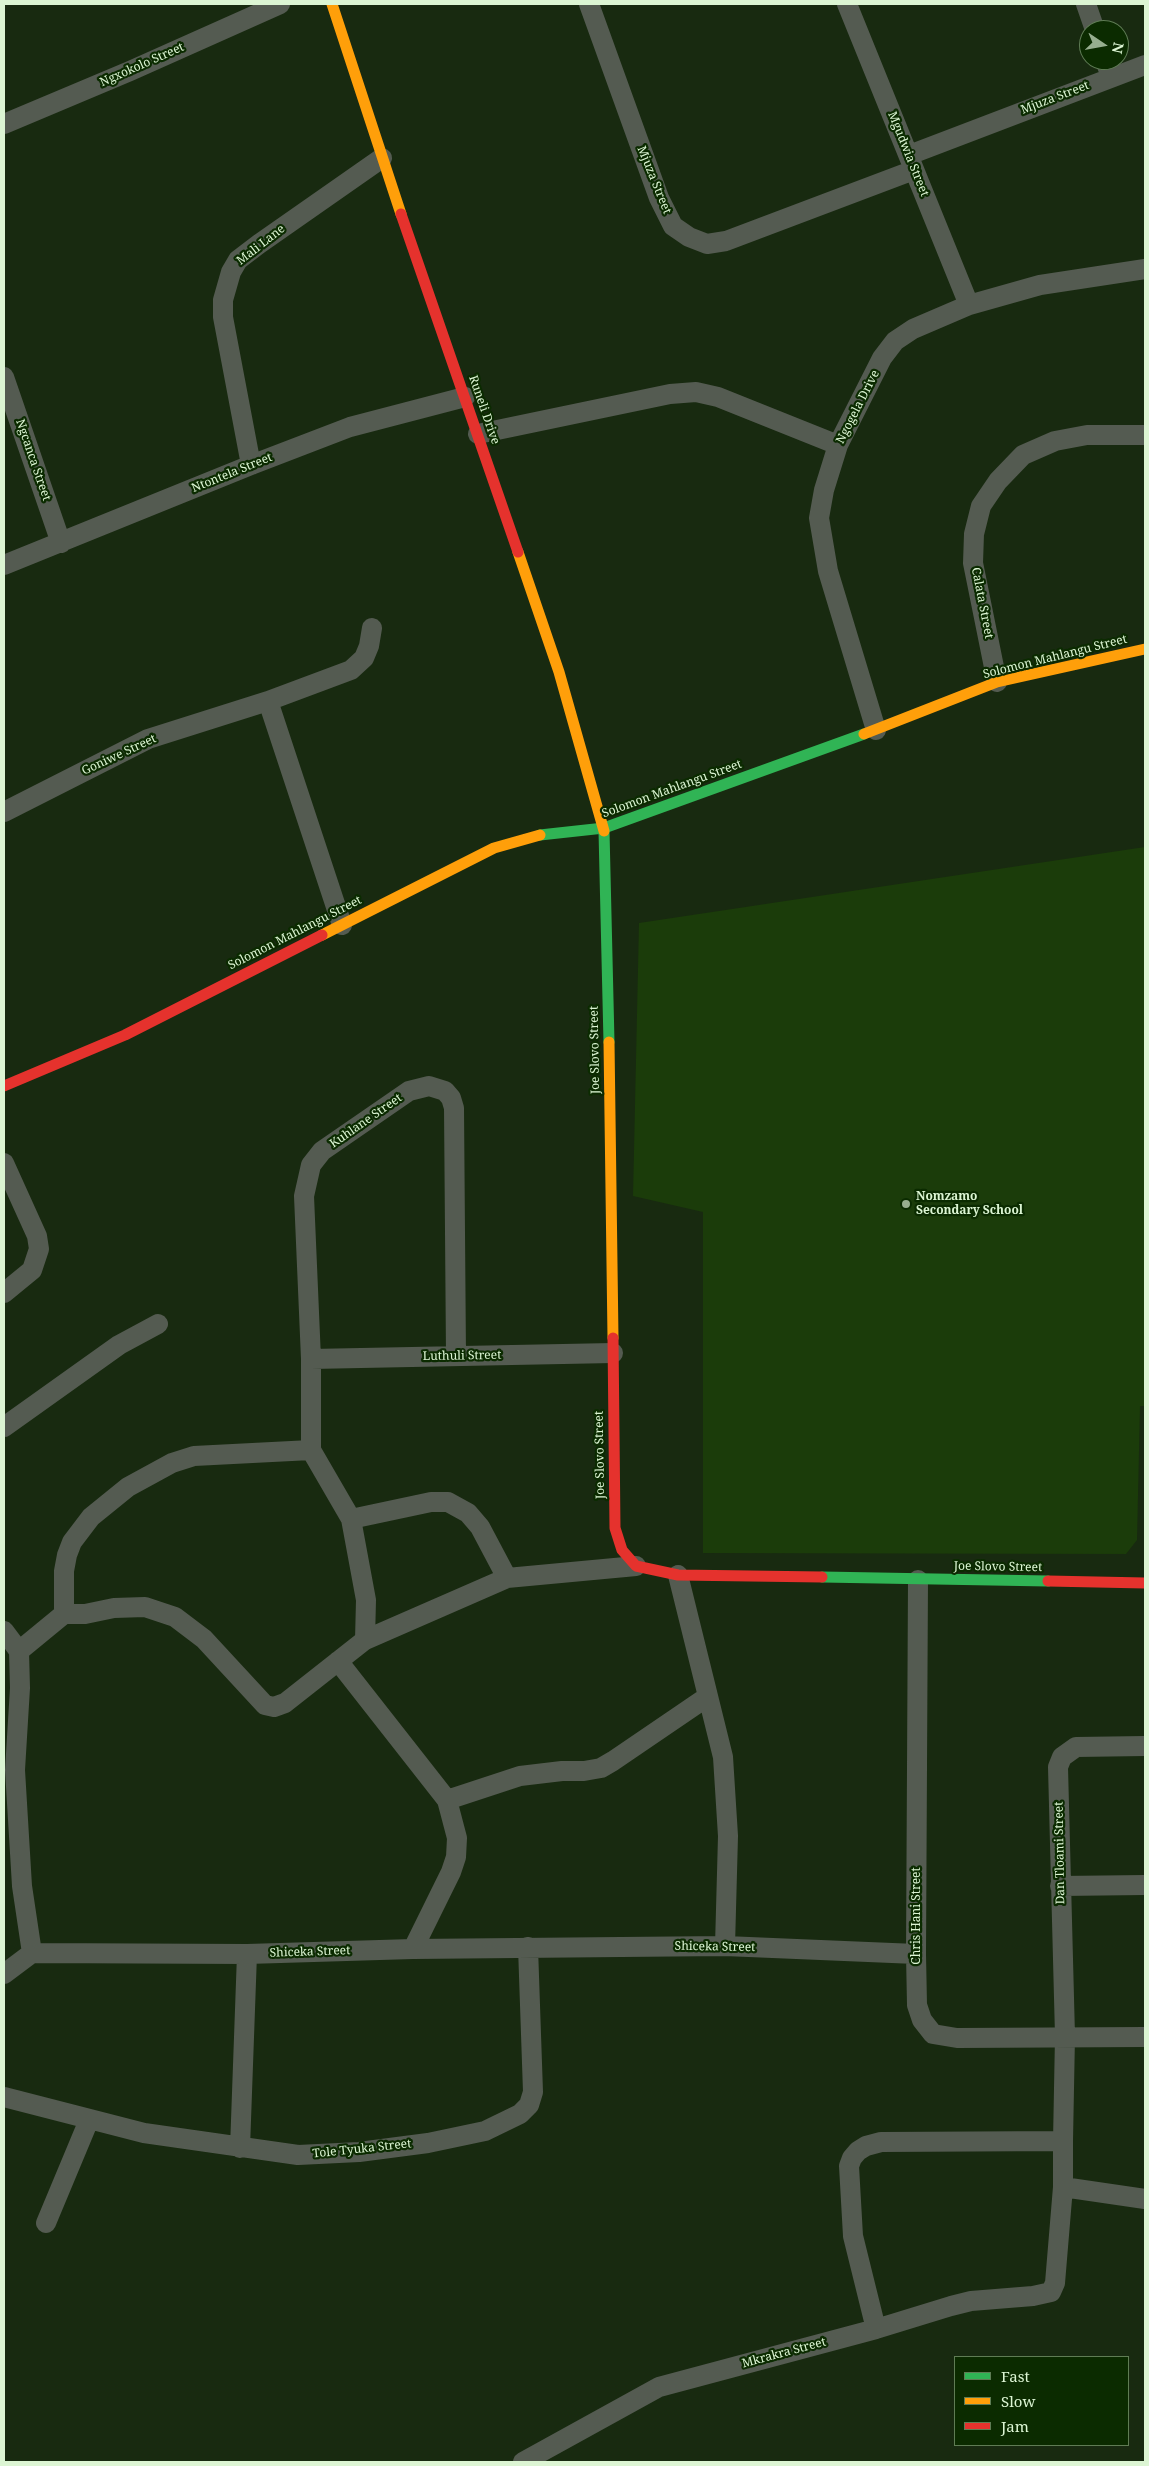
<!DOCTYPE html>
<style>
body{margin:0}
#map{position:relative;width:1149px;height:2466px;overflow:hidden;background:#182a10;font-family:"Noto Serif",serif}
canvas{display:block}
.frame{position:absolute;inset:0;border:5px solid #dcf5d3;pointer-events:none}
.legend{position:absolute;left:954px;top:2356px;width:175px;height:90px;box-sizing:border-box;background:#0b2b00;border:1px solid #5f7c54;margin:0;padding:6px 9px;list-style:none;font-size:15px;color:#dcf5d3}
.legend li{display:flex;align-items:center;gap:10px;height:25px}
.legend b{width:25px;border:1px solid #5f7c54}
.north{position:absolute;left:1079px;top:20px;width:50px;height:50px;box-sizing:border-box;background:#0b2b00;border:1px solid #5f7c54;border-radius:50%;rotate:102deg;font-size:14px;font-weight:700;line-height:20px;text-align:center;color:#dcf5d3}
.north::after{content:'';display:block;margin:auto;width:18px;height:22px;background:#97ae8f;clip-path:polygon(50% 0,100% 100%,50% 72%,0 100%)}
</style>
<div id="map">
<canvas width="1149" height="2466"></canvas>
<div class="frame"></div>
<ul class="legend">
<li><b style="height:6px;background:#30b455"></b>Fast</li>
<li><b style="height:6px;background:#ff9f0a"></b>Slow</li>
<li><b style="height:6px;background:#e5322d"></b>Jam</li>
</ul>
<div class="north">N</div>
</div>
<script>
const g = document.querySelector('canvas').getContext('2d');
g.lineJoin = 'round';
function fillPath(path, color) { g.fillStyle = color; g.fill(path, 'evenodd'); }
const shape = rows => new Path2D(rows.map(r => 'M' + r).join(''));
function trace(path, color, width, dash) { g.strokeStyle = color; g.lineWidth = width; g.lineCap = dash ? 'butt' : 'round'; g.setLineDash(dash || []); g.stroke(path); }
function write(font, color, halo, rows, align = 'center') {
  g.font = font + ' "Noto Serif",serif'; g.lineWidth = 4.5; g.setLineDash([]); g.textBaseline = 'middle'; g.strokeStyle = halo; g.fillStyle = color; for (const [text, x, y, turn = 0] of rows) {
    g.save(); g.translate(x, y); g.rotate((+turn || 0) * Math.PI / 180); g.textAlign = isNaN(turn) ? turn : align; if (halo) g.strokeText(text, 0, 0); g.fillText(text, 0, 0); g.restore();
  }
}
fillPath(shape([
 [1145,847,1145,1406,1140,1406,1137,1540,1126,1554,703,1553,703,1212,633,1196,639,923]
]), '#1b3c0a');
trace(shape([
 [589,4,659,198,673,226,689,237,707,244,726,241,914,170],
 [847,4,969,305],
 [1086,4,1095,30],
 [1105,60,1111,77],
 [4,124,130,71,280,4],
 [909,155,1145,65],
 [4,377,61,543],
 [478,434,670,394,696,392,718,397,838,445],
 [251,465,223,317,223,300,231,272,238,260,259,244,382,158],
 [4,565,251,465,350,427,465,397],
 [997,682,973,563,974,534,981,506,998,481,1023,455,1055,441,1087,435,1145,435],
 [268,701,342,925],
 [876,730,828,571,819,518,824,490,838,445,882,358,895,341,913,329,969,305,1040,285,1145,269],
 [4,812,148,739,268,701,351,670,364,658,369,646,372,628],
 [4,1163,37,1236,39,1249,32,1270,4,1293],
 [311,1359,613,1353],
 [4,1427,119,1345,158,1324],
 [351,1519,431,1502,448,1502,468,1513,480,1527,507,1578],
 [678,1575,723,1757,728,1836,725,1946],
 [918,1580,916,1954,917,2005,922,2020,933,2034,957,2038,1145,2037],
 [64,1614,64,1571,67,1555,72,1542,91,1517,128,1487,172,1463,194,1456,311,1450],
 [4,1631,19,1651,20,1688,15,1770,22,1886,32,1953],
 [365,1640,366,1600,351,1519,311,1450,311,1359,304,1196,311,1165,322,1151,409,1091,429,1086,445,1091,451,1098,454,1108,456,1356],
 [19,1651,64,1614,85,1614,114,1608,145,1607,175,1617,204,1639,265,1705,274,1707,285,1703,365,1640,507,1578,636,1566],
 [338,1661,447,1800,457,1838,456,1857,451,1872,413,1949],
 [447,1800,520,1776,562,1771,584,1771,601,1768,613,1761,707,1697],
 [1060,1886,1145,1885],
 [32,1953,247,1954,413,1949,725,1946,916,1954],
 [4,1974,32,1953],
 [4,2097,144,2133,298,2155,359,2152,428,2143,485,2131,520,2114,529,2105,533,2092,528,1947],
 [240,2148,247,1954],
 [1063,2187,1145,2199],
 [46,2223,89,2120],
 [876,2329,853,2236,849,2166,852,2158,858,2151,866,2146,881,2142,1063,2141],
 [523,2462,659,2387,876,2329,951,2306,971,2301,1033,2296,1051,2292,1055,2283,1063,2187,1063,2141,1065,2036,1058,1767,1062,1757,1076,1747,1145,1746]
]), '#545b51', 20);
trace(shape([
 [604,831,609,1042],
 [540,835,604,828,864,734],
 [822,1577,1048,1581]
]), '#30b455', 11);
trace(shape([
 [332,4,401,214],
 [518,552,559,672,604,831],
 [864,734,997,682,1145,649],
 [322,935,494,848,540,835],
 [609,1042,613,1338]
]), '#ff9f0a', 11);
trace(shape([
 [401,214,518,552],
 [4,1086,125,1035,322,935],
 [613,1338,615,1528,622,1550,636,1566,678,1575,822,1577],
 [1048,1581,1145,1583]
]), '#e5322d', 11);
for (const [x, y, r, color] of [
 [906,1204,5,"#97ae8f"]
]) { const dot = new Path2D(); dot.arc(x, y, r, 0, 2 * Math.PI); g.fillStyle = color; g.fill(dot); trace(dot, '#0b2b00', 2); }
write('12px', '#dcf5d3', '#0b2b00', [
 ["Ngxokolo Street",142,65,-24],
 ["Mjuza Street",1055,98,-21],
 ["Mgudwia Street",908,154,68],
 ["Mjuza Street",654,180,68],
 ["Mali Lane",261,245,-38],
 ["Ngogela Drive",858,407,-63],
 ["Runeli Drive",484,410,71],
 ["Ngcanca Street",33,460,71],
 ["Ntontela Street",232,473,-22],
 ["Calata Street",982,603,79],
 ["Solomon Mahlangu Street",1055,657,-14],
 ["Goniwe Street",119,755,-25],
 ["Solomon Mahlangu Street",672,789,-20],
 ["Solomon Mahlangu Street",295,933,-27],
 ["Joe Slovo Street",595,1050,-91],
 ["Kuhlane Street",366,1121,-35],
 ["Luthuli Street",462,1356,-1],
 ["Joe Slovo Street",600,1455,-91],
 ["Joe Slovo Street",998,1567,1],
 ["Dan Tloami Street",1060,1853,-91],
 ["Chris Hani Street",917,1916,-90],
 ["Shiceka Street",715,1947,1],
 ["Shiceka Street",310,1952,-2],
 ["Tole Tyuka Street",362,2149,-6],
 ["Mkrakra Street",784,2353,-15]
]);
write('bold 12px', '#dcf5d3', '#0b2b00', [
 ["Nomzamo",916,1197],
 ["Secondary School",916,1211]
], 'left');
</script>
